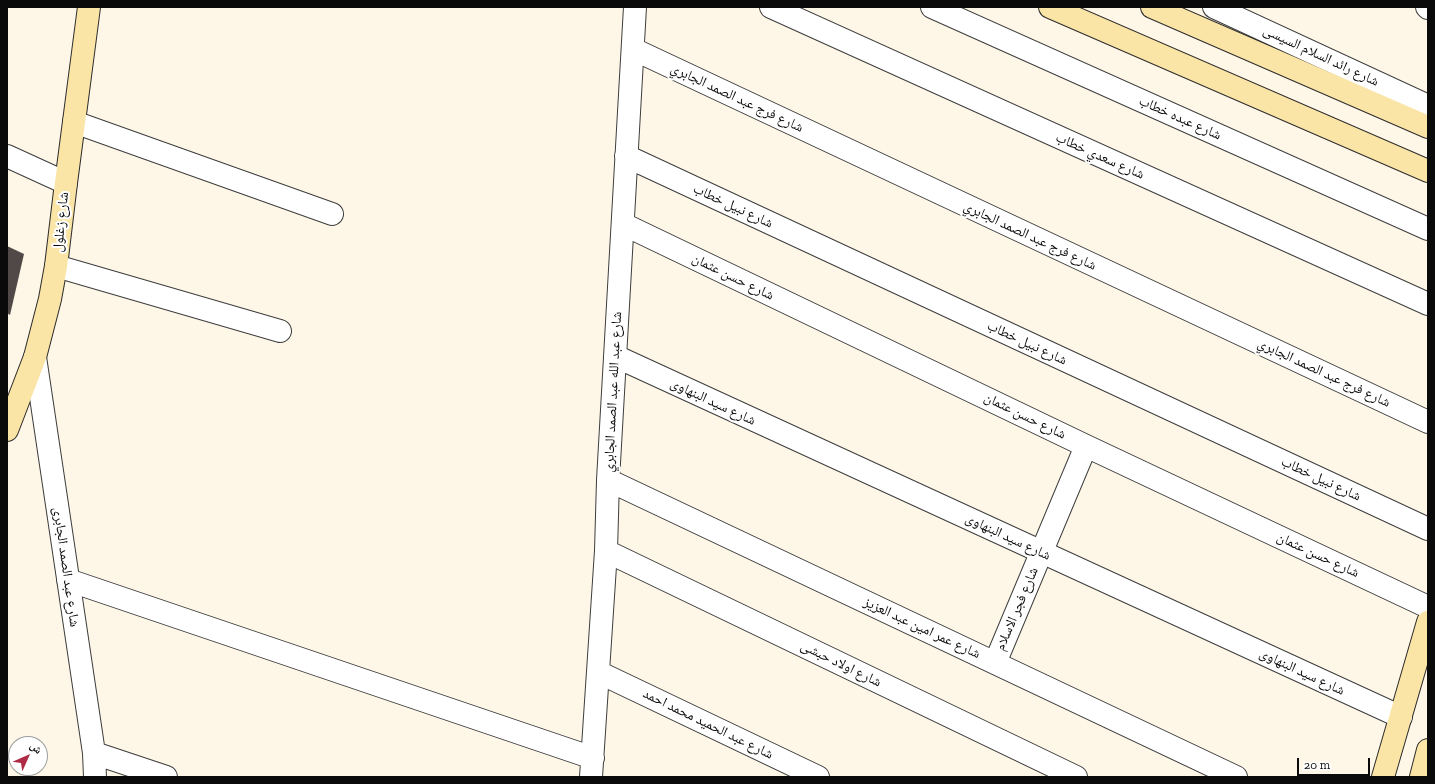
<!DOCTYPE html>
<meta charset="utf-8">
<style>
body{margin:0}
#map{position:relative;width:1435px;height:784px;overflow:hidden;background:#fef6e7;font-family:"Zilla Slab","Noto Naskh Arabic",serif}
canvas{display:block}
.frame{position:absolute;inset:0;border:8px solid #0a0a0a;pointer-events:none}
.north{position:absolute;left:8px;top:736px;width:40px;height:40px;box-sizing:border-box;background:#fff;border:1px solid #9d9d9d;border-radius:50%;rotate:45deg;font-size:11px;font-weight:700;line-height:16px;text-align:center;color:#0a0a0a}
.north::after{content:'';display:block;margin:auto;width:14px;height:18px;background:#b02b46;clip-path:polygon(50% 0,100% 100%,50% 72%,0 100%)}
.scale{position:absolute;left:1297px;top:758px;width:73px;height:18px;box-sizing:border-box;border:2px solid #0a0a0a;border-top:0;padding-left:5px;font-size:12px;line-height:14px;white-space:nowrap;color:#0a0a0a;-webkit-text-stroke:3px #fff;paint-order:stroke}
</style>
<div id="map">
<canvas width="1435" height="784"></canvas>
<div class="frame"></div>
<div class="north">ش</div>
<div class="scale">20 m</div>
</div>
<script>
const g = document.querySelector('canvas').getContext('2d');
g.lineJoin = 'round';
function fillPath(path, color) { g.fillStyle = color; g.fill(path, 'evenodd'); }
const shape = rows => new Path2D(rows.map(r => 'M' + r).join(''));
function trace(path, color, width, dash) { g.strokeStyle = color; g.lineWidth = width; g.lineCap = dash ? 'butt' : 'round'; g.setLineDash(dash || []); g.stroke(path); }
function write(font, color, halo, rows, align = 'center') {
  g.font = font + ' "Zilla Slab","Noto Naskh Arabic",serif'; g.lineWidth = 4; g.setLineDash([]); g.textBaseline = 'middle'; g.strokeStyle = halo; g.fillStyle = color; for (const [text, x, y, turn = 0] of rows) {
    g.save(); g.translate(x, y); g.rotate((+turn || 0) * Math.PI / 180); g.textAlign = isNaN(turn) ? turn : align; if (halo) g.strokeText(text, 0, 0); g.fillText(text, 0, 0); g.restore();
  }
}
fillPath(shape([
 [7,246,24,254,10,315,7,313]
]), '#514947');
const street = shape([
 [771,7,1428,304],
 [932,7,1428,229],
 [1214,7,1428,106],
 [1427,7,1428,8],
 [633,49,1428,422],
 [74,122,332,214],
 [7,156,66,183],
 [626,156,1428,529],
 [623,224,1086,446,1428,607],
 [56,266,280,331],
 [615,356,1401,717],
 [35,357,94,753,95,777],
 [608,480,1236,777],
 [606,551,1076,777],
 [68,580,593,758],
 [995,663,1086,446],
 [598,672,818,777],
 [94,753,166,777],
 [591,777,606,551,608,480,635,7]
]);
const secondary = shape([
 [1050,7,1428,171],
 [1152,7,1428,127],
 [7,430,35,357,50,299,56,266,66,183,89,7],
 [1383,777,1428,622],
 [1421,777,1428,750]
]);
trace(street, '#3d3d3d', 24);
trace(secondary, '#2c2c2c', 24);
trace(street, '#fff', 22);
trace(secondary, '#fae4a6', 22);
write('14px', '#0a0a0a', '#fff', [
 ["شارع رائد السلام السيسى",1321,56,25],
 ["شارع فرج عبد الصمد الجابري",737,98,25],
 ["شارع عبده خطاب",1180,118,24],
 ["شارع سعدي خطاب",1100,156,24],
 ["شارع نبيل خطاب",733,206,25],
 ["شارع زغلول",61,222,-84],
 ["شارع فرج عبد الصمد الجابري",1030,236,25],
 ["شارع حسن عثمان",733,277,26],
 ["شارع نبيل خطاب",1027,343,25],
 ["شارع فرج عبد الصمد الجابري",1324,373,25],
 ["شارع عبد الله عبد الصمد الجابري",613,392,-87],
 ["شارع سيد البنهاوى",713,402,25],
 ["شارع حسن عثمان",1025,416,26],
 ["شارع نبيل خطاب",1321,479,25],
 ["شارع سيد البنهاوى",1008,537,25],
 ["شارع حسن عثمان",1318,555,25],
 ["شارع عبد الصمد الجابرى",66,567,82],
 ["شارع فجر الاسلام",1017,609,-67],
 ["شارع عمر امين عبد العزيز",922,628,25],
 ["شارع اولاد حبشى",841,664,26],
 ["شارع سيد البنهاوى",1302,672,25],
 ["شارع عبد الحميد محمد احمد",708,724,26]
]);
</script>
